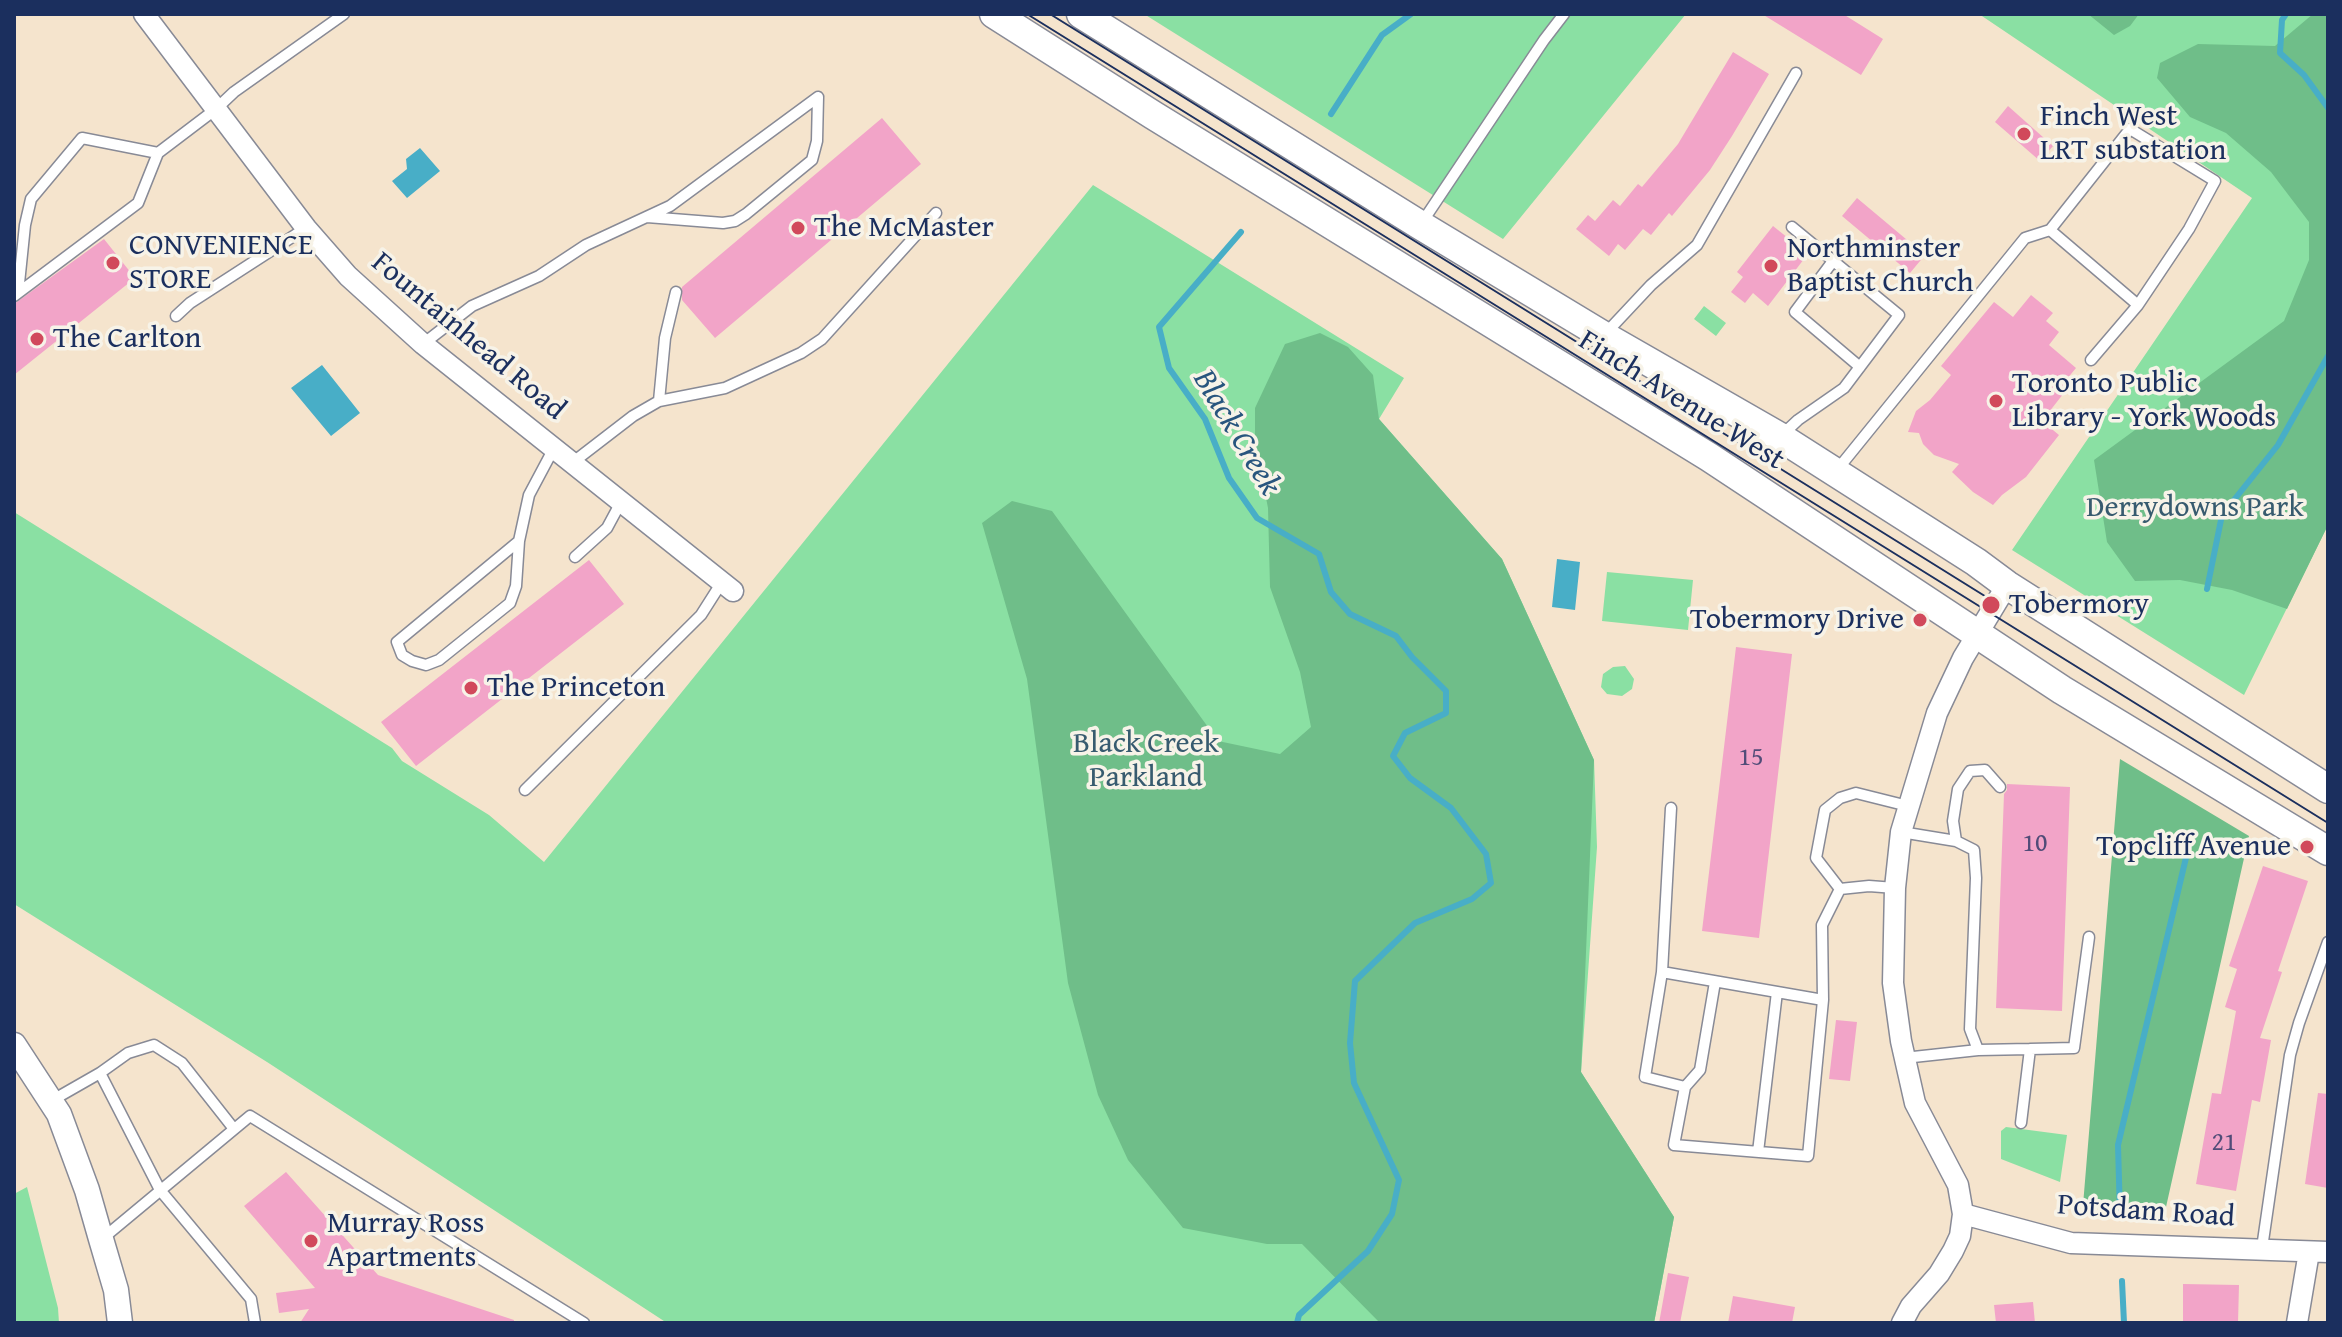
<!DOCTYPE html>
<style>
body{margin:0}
#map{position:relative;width:2342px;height:1337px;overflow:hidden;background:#f5e4cd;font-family:"Gentium Book Plus",serif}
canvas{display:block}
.frame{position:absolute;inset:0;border:16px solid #1b2f5e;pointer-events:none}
</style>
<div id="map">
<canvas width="2342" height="1337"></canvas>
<div class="frame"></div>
</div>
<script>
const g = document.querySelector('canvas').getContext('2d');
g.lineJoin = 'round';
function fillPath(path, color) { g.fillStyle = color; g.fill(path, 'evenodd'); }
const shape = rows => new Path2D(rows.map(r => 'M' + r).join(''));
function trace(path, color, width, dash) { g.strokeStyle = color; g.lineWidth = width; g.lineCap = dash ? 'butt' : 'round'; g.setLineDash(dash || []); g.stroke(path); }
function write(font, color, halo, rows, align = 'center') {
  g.font = font + ' "Gentium Book Plus",serif'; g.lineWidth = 7; g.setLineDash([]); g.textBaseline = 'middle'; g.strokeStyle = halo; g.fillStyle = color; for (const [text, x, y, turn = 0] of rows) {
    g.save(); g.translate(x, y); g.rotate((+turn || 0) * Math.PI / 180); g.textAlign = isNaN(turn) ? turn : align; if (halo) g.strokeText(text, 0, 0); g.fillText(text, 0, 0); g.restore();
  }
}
fillPath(shape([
 [1144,14,1686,14,1503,239],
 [1979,14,2328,14,2328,525,2244,695,2012,550,2252,198],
 [1093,185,1404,378,1379,419,1502,559,1594,760,1597,847,1581,1072,1674,1217,1654,1323,667,1323,267,1062,14,904,14,512,392,748,402,761,489,815,544,862],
 [1704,306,1726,323,1716,336,1694,319],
 [1607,572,1693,580,1688,630,1602,621],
 [1625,666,1634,679,1632,689,1622,696,1607,694,1601,687,1603,674,1613,667],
 [2006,1127,2067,1135,2060,1182,2001,1159,2001,1131],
 [27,1187,58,1308,59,1323,14,1323,14,1194]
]), '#8ae0a3');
fillPath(shape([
 [2088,14,2139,14,2130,26,2114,35],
 [2313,14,2328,14,2328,525,2287,609,2232,590,2180,580,2135,581,2107,542,2094,460,2284,321,2309,260,2309,222,2271,172,2226,133,2190,117,2157,78,2160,63,2198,44,2275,46],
 [1320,333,1348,347,1373,375,1379,419,1502,559,1594,760,1581,1072,1674,1217,1654,1323,1380,1323,1302,1244,1267,1244,1183,1228,1128,1160,1098,1095,1068,983,1027,679,982,523,1012,501,1052,511,1218,741,1280,754,1311,727,1300,672,1270,587,1268,508,1255,442,1255,408,1285,344],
 [2120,759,2249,836,2166,1207,2083,1205]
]), '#6fbe89');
fillPath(shape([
 [420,148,440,171,407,198,392,181,407,169,406,159],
 [322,365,360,413,331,436,291,388],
 [1557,559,1580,562,1575,610,1552,607]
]), '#48aec7');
trace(shape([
 [2286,14,2282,20,2280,53,2304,75,2328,108],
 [1331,114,1382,35,1411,14],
 [1241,232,1159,327,1169,368,1205,419,1229,478,1257,518,1319,554,1331,592,1350,614,1396,636,1412,657,1446,691,1446,713,1405,733,1393,756,1410,778,1451,808,1486,854,1491,883,1472,899,1415,923,1355,981,1350,1043,1354,1083,1399,1180,1392,1214,1368,1251,1299,1315,1297,1323],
 [2207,589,2222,515,2278,445,2328,356],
 [2120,1215,2118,1145,2189,845],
 [2122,1281,2124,1323]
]), '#48aec7', 6);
fillPath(shape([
 [1762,14,1843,14,1883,39,1861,75],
 [1733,52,1769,74,1732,136,1710,170,1672,216,1669,213,1651,235,1643,229,1625,250,1618,244,1609,256,1576,229,1588,215,1595,221,1613,200,1620,206,1638,184,1642,187,1678,144],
 [2008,106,2053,146,2040,161,1995,122],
 [882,118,921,164,715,338,682,300,682,287],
 [1857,198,1925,255,1910,273,1842,216],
 [1773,226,1793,242,1789,247,1804,259,1768,306,1753,293,1745,303,1731,292,1743,277,1737,272],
 [104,239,135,278,14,375,14,304],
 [2031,295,2053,313,2046,321,2059,332,2049,345,2076,368,2062,385,2067,389,2042,421,2059,435,2026,477,2002,495,1993,505,1973,492,1952,472,1959,464,1934,455,1923,444,1919,433,1908,432,1916,411,1930,400,1951,375,1941,366,1994,302,2013,317],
 [589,560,624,604,416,766,381,722],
 [1736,647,1792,654,1759,938,1702,931],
 [2007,784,2070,787,2062,1011,1996,1008,2004,794,2007,790],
 [2263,866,2308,881,2278,971,2282,972,2260,1038,2271,1040,2260,1102,2252,1100,2236,1191,2196,1184,2212,1093,2221,1094,2236,1011,2225,1007,2237,969,2229,966],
 [1836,1020,1857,1022,1850,1081,1829,1079],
 [2318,1093,2328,1094,2328,1188,2305,1184],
 [286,1172,378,1275,514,1320,514,1323,300,1323,309,1309,279,1313,276,1293,315,1288,244,1206],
 [1668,1273,1689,1277,1680,1323,1659,1323],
 [2183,1284,2239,1285,2238,1323,2183,1323],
 [1733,1296,1795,1307,1792,1323,1728,1323],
 [2033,1302,2035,1323,1996,1323,1994,1305]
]), '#f2a4c8');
const service = shape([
 [647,217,723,223,735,221,746,214,812,160,817,141,818,97],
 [1421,224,1544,40,1564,14],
 [2050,230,2138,305,2091,360],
 [1833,261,1795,312,1860,367],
 [18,293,138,203,158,153],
 [14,296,18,293,25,225,31,199,82,138,158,153,216,109,234,92,344,14],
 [176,316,190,303,306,228],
 [1606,333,1651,285,1697,245,1796,73],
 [423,344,472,306,539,276,586,245,670,206,818,97],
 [659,401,665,338,676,292],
 [1782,435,1798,420,1844,388,1899,315,1792,227],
 [572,463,633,416,659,401,725,388,801,353,822,339,936,213],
 [1837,470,2025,238,2050,230,2130,129,2215,181,2189,229,2138,305],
 [519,541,516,586,510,603,439,660,426,665,412,661,402,655,397,642,519,541,529,495,554,448],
 [575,557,607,528,621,502],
 [525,790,701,615,722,582],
 [1901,832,1956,841],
 [1840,889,1816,858,1825,810,1840,798,1856,793,1908,806],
 [1662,972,1671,808],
 [1715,982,1700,1070,1685,1087,1674,1145,1808,1156,1823,1000,1822,925,1840,889,1869,886,1895,888],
 [2030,1049,2074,1048,2089,937],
 [1978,1050,1970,1029,1976,878,1974,850,1956,841,1953,821,1958,789,1970,771,1985,770,2000,787],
 [1904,1058,1978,1050,2030,1049,2021,1123],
 [100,1073,128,1053,154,1045,182,1063,234,1129],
 [1685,1087,1645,1077,1662,972,1823,1000],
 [51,1101,100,1073,160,1190,251,1299,255,1323],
 [1758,1152,1777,992],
 [102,1239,250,1116,584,1323],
 [2262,1248,2290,1055,2299,1023,2328,942]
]);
const minor = shape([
 [144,14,306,228,348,276,423,344,733,591],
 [1963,1214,2071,1243,2328,1252],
 [1902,1323,1911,1306,1939,1274,1953,1251,1960,1236,1963,1214,1958,1185,1915,1103,1901,1041,1893,983,1895,888,1901,832,1937,713,1963,658,2007,585],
 [2297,1323,2309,1252]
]);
const tertiary = shape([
 [14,1045,59,1114,87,1190,101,1239,116,1290,120,1323]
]);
const secondary = shape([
 [994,14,1153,115,1709,457,2062,690,2328,851],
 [1081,14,1420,225,1604,336,1780,437,1976,562,2007,585,2328,789]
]);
trace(service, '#888a96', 13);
trace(minor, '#888a96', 23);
trace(tertiary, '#888a96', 27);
trace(secondary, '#888a96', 31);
trace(service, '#fff', 10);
trace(minor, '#fff', 20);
trace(tertiary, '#fff', 24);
trace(secondary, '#fff', 28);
trace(shape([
 [1027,14,2328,823],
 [1050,14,1988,598]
]), '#1b2f5e', 2);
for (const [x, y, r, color] of [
 [2024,134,8,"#d1495b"],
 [798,228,8,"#d1495b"],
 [113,263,8,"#d1495b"],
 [1771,266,8,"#d1495b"],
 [37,339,8,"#d1495b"],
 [1996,401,8,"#d1495b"],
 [1991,605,10,"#d1495b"],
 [1920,620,8,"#d1495b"],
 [471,688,8,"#d1495b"],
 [2307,847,8,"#d1495b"],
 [311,1241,8,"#d1495b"]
]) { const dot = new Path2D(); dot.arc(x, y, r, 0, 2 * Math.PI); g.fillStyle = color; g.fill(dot); trace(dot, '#f7f3e8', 3); }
write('26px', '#514c78', null, [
 ["15",1751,758],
 ["10",2035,844],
 ["21",2224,1143]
]);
write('30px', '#1b2f5e', '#f7f3e8', [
 ["Finch West",2040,117],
 ["LRT substation",2040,151],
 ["The McMaster",814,228],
 ["CONVENIENCE",129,246],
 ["STORE",129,280],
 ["Northminster",1787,249],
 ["Baptist Church",1787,283],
 ["The Carlton",53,339],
 ["Toronto Public",2012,384],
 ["Library - York Woods",2012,418],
 ["Tobermory",2009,605],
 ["Tobermory Drive",1904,620,"right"],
 ["The Princeton",487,688],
 ["Topcliff Avenue",2291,847,"right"],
 ["Murray Ross",327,1224],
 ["Apartments",327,1258]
], 'left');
write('30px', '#1b2f5e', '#f7f3e8', [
 ["Fountainhead Road",468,337,40],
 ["Finch Avenue West",1681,401,32],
 ["Potsdam Road",2146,1212,4]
]);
write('30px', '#375b6f', '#f7f3e8', [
 ["Derrydowns Park",2195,508],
 ["Black Creek",1146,744],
 ["Parkland",1146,778]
]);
write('italic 32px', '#28557e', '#f7f3e8', [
 ["Black Creek",1236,433,59]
]);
</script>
